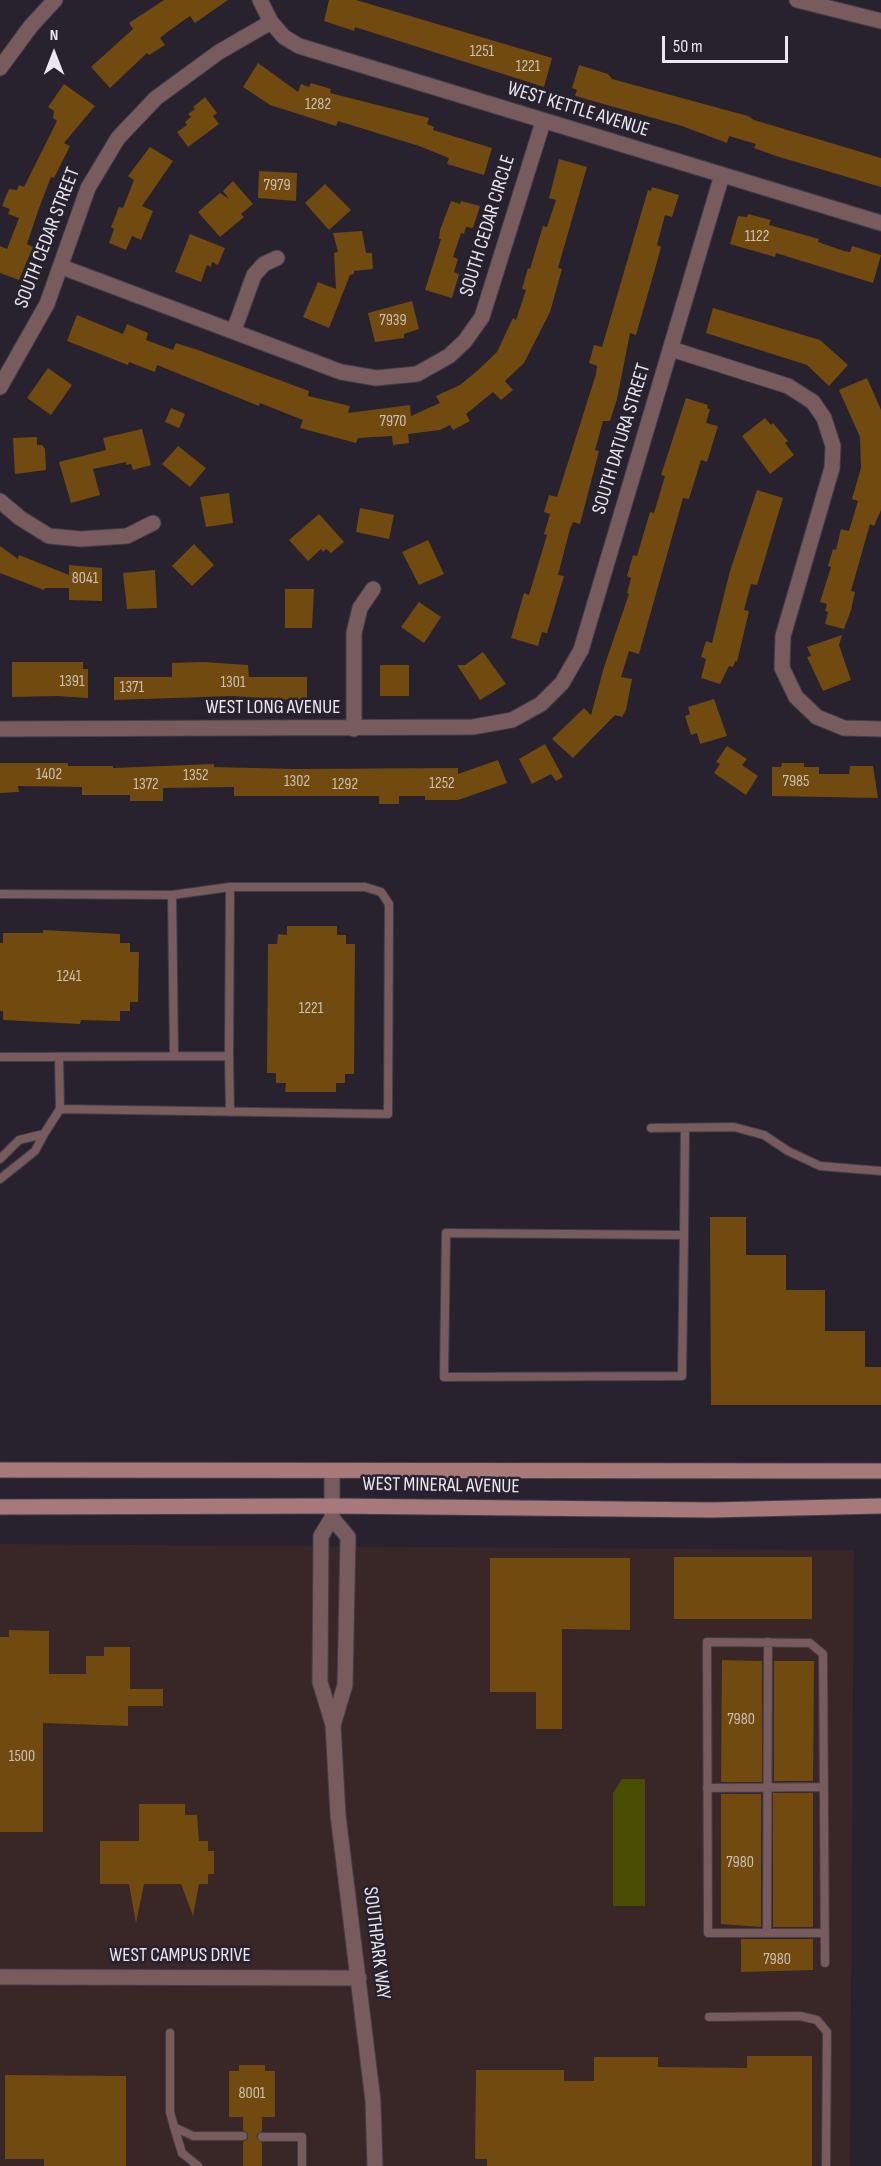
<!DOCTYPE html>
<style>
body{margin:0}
#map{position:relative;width:881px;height:2166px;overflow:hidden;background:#27222e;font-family:"Sofia Sans Condensed",sans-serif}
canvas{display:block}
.north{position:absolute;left:24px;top:24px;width:60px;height:60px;-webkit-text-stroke:4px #27222e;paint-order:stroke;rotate:0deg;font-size:16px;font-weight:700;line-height:24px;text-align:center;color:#eae7ef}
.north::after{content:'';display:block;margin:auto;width:21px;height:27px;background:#eae7ef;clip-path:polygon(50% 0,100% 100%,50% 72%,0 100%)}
.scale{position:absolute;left:662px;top:36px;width:126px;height:27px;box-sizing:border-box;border:3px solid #eae7ef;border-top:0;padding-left:8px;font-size:18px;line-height:21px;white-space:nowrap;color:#eae7ef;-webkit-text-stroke:4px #27222e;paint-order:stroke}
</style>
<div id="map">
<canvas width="881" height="2166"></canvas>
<div class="north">N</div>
<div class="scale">50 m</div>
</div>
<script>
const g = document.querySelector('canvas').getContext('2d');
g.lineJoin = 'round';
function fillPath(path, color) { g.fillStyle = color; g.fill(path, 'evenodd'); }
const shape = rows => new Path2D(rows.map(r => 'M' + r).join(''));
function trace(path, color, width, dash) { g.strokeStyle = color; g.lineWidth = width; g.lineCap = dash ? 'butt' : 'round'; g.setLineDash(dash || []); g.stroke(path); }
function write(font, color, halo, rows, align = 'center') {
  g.font = font + ' "Sofia Sans Condensed",sans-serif'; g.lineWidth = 5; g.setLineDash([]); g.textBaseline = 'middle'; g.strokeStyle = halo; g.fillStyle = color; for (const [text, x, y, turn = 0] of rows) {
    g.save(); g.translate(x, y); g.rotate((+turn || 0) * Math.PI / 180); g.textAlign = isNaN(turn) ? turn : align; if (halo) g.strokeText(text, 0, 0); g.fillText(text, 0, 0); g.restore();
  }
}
fillPath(shape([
 [0,1544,854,1550,850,2166,0,2166]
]), '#392627');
fillPath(shape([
 [622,1779,645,1779,645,1906,613,1906,613,1793]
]), '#4a4d04');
fillPath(shape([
 [164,0,228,0,195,23,190,16,170,30,160,38,165,45,149,55,147,53,110,88,91,67,133,29,129,23],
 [329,0,356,0,552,58,544,87,355,27,354,31,324,21],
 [258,63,298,92,301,84,309,87,311,83,331,89,330,93,429,118,427,124,434,127,433,130,492,148,484,175,447,164,449,158,419,146,338,121,336,126,270,105,243,87],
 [579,65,608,74,612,79,748,116,754,120,881,158,881,187,776,156,754,148,756,144,729,136,727,143,682,126,575,96,577,90,572,88],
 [64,84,95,106,64,143,70,146,54,178,51,177,38,211,27,244,33,247,19,280,0,273,0,246,7,249,19,218,8,214,10,209,2,206,9,189,17,190,19,185,24,187,57,121,53,118,54,111,48,107],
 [205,97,217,113,213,116,219,124,188,147,177,132,187,125,185,122,191,117,188,114,195,109,193,107],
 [150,147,173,161,142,206,153,211,141,240,132,236,126,250,109,243,114,229,111,227,119,207,123,208,134,180,128,176],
 [559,159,587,167,558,268,562,269,550,312,524,363,505,381,513,390,501,400,493,392,466,414,470,421,453,430,450,425,440,430,408,434,409,443,393,445,392,436,358,438,356,443,300,428,303,420,260,403,259,406,157,365,155,372,129,362,128,365,67,341,77,315,123,334,127,324,148,333,146,340,173,350,176,343,198,350,309,391,308,396,350,406,348,413,410,405,411,416,440,403,436,396,460,385,477,371,497,352,513,318,516,320,526,290,522,289,528,268,530,269,543,226,547,227,556,200,549,198],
 [259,171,297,173,296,201,258,198],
 [233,181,253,204,241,214,244,217,220,237,198,212,220,193,229,199,223,191],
 [325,184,351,210,329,230,305,203],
 [652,187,679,195,672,217,665,215,657,245,661,247,655,269,636,335,630,333,617,399,610,421,603,421,595,450,599,451,586,501,580,524,573,522,570,529,558,575,564,576,547,633,542,632,538,646,511,638,524,593,529,595,547,535,544,534,550,514,544,512,549,495,557,497,596,374,597,366,589,363,594,345,602,347,648,190,651,191],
 [451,201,460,204,461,201,480,206,473,228,466,227,464,234,461,233,453,257,458,259,454,272,459,274,452,298,425,290,441,239,439,239,440,230],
 [748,214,771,220,769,225,819,239,818,242,844,251,850,252,852,246,881,255,873,283,776,253,775,257,730,244,738,216,747,217],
 [362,231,366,253,372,253,373,269,354,271,354,274,350,275,329,328,303,317,318,282,336,289,334,253,338,252,333,233],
 [190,234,225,248,218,265,212,262,211,267,207,265,201,282,175,272],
 [412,301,419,329,404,334,404,338,375,342,368,313],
 [713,308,820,340,848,365,829,386,807,365,706,333],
 [48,368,72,385,51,415,27,398],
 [867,378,881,410,881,510,874,526,870,524,851,591,855,592,851,610,844,629,825,624,828,612,825,611,827,604,820,602,831,567,828,566,833,549,836,550,841,529,849,531,858,501,852,499,861,468,860,437,839,390],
 [686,398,708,405,707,408,710,409,706,423,718,426,707,462,701,460,689,499,683,498,639,654,629,651,621,677,632,679,626,710,622,717,615,715,573,758,552,739,584,708,591,715,604,667,629,594,627,593,631,578,627,576,633,555,637,556,650,512,654,513,665,476,661,475],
 [171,408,185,414,179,428,165,422],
 [765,418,771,425,773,423,788,441,785,443,794,455,770,474,742,436],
 [142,429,151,465,133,470,131,464,126,465,126,462,93,469,100,495,71,503,59,462,106,450,103,438],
 [37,437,37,445,42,445,45,449,46,470,15,474,13,438],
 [178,446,206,468,190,487,162,464],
 [757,490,783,498,757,585,751,584,744,610,749,611,737,662,735,661,733,667,729,666,720,684,701,678,706,659,701,657,706,641,712,643,730,571],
 [229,493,233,523,206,527,200,497],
 [360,508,394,515,389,539,356,532],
 [319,514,344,542,331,553,326,549,323,552,321,549,308,561,289,540],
 [428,540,444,574,419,585,402,552],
 [194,544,214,565,192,586,172,566],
 [0,546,18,559,19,555,69,575,69,565,102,568,102,601,69,600,69,588,45,588,44,590,0,573],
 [155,570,157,608,127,609,123,573],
 [285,589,314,589,312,628,285,628],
 [419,602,441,617,424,643,401,627],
 [842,635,839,645,851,680,823,691,807,657,811,656,807,647],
 [483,652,506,684,480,700,457,665,465,665],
 [12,662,83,662,83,669,88,669,88,698,57,696,12,697],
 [204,662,248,665,249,677,307,677,307,701,233,696,114,700,114,677,172,677,172,663],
 [380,665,409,665,409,696,380,696],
 [714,699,727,736,700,744,697,733,691,735,685,716,690,714,688,707],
 [545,744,563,777,556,781,551,774,532,784,519,759],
 [727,746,747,759,742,765,758,776,746,795,714,773,720,764,716,762],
 [498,760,507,783,458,800,425,800,425,796,399,796,399,804,379,804,379,796,234,796,234,787,163,788,163,801,130,801,130,795,82,795,82,787,18,786,19,792,0,793,0,763,68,763,68,766,113,766,113,768,214,764,214,767,295,769,458,768,458,774],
 [782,763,804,763,804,767,819,767,819,774,849,774,850,766,873,766,878,798,772,796,772,767,781,767],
 [287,926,337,926,337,935,346,935,346,944,355,944,354,1074,345,1074,345,1083,336,1083,336,1092,285,1092,286,1083,276,1083,276,1073,267,1073,268,944,277,944,278,934,287,935],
 [43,930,120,934,120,943,130,943,130,952,139,952,138,1002,130,1002,130,1011,120,1011,120,1021,81,1020,80,1024,3,1020,3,1011,0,1011,0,943,3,943,3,933,43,933],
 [710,1217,746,1217,746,1255,786,1255,786,1290,825,1290,825,1331,865,1331,865,1367,881,1367,881,1405,711,1405],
 [674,1557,812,1557,812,1619,674,1619],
 [490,1558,630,1558,630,1630,562,1629,562,1729,536,1729,536,1692,490,1692],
 [9,1630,49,1631,49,1674,86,1674,86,1656,104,1656,104,1647,130,1647,130,1689,163,1689,163,1706,128,1706,128,1726,43,1723,43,1832,0,1832,0,1637,9,1637],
 [722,1660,762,1661,762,1782,721,1782],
 [774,1661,814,1661,813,1781,774,1781],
 [773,1793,813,1793,813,1927,773,1927],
 [721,1794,761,1794,761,1927,721,1924],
 [139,1804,185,1804,185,1815,197,1815,199,1841,208,1841,208,1851,214,1851,214,1874,208,1874,208,1884,199,1884,193,1916,181,1884,144,1884,136,1923,129,1884,100,1884,100,1841,139,1841],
 [741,1939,813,1939,813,1970,741,1972],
 [747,2056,812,2056,812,2166,487,2166,487,2159,475,2159,476,2070,564,2070,564,2081,594,2081,594,2057,658,2057,658,2067,747,2068],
 [239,2065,265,2065,265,2071,275,2071,275,2117,262,2117,262,2131,256,2136,262,2143,262,2166,243,2166,243,2142,248,2139,248,2134,243,2130,243,2117,229,2117,229,2071,239,2071],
 [5,2075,126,2076,126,2166,44,2166,44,2159,5,2159]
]), '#704a0e');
const service = shape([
 [0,894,172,895,230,887,365,887,381,892,389,904,388,1114,60,1109,44,1134],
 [172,895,174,1056],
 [229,1056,230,1112],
 [0,1057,229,1056,230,887],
 [59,1057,60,1109],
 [651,1128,734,1127,764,1135,788,1151,820,1166,881,1171],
 [0,1159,19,1140,44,1134,35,1151,0,1179],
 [684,1235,446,1233,444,1377,682,1376,684,1235,685,1128],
 [707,1788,824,1787],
 [767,1933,768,1642],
 [825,1933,708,1933,707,1642,810,1643,823,1654,825,1963],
 [709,2017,800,2016,817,2020,827,2032,826,2166],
 [170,2033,170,2112,174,2127,193,2136,243,2136],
 [174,2127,182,2153,198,2166],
 [262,2137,302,2137,302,2166]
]);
const minor = shape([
 [260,0,271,22,284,37,299,46,881,223],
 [797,0,881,21],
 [0,68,31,26,55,0],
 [62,267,341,372,376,378,417,374,449,356,465,341,482,317,543,122],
 [234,330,254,275,264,264,277,258],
 [671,349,788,386,813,402,824,418,833,446,832,468,783,636,782,668,796,697,817,717,844,728,881,729],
 [0,387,47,304,88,188,118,138,156,98,219,52,271,22],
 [0,501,20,518,49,536,81,539,127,536,153,523],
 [0,729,473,727,512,720,541,704,562,683,581,650,722,175],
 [354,729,354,633,360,608,373,589],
 [332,1471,332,1518,321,1536,320,1682,333,1725,338,1815,373,2101,375,2166],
 [332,1518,348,1537,345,1685,333,1725],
 [0,1977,359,1978]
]);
const secondary = shape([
 [0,1470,881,1471],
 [0,1507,332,1506,711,1510,881,1506]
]);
trace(service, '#423e49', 10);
trace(minor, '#423e49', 17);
trace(secondary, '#423e49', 17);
trace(service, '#785b5c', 8);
trace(minor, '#785b5c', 15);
trace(secondary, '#a8797b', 15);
write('16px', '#ccc0b7', null, [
 ["1251",482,52],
 ["1221",528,67],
 ["1282",318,105],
 ["7979",277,186],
 ["1122",757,237],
 ["7939",393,321],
 ["7970",393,422],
 ["8041",85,579],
 ["1391",72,682],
 ["1301",233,683],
 ["1371",132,688],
 ["1402",49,775],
 ["1352",196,776],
 ["1302",297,782],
 ["7985",796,782],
 ["1252",442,784],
 ["1372",146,785],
 ["1292",345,785],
 ["1241",69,977],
 ["1221",311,1009],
 ["7980",741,1720],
 ["1500",22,1757],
 ["7980",740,1863],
 ["7980",777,1960],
 ["8001",252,2094]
]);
write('20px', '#eae7ef', '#27222e', [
 ["WEST KETTLE AVENUE",578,110,17],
 ["SOUTH CEDAR CIRCLE",488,226,-73],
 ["SOUTH CEDAR STREET",48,238,-69],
 ["SOUTH DATURA STREET",622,439,-73],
 ["WEST LONG AVENUE",273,708],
 ["WEST MINERAL AVENUE",441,1486,1],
 ["SOUTHPARK WAY",376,1943,83],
 ["WEST CAMPUS DRIVE",180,1956]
]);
</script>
